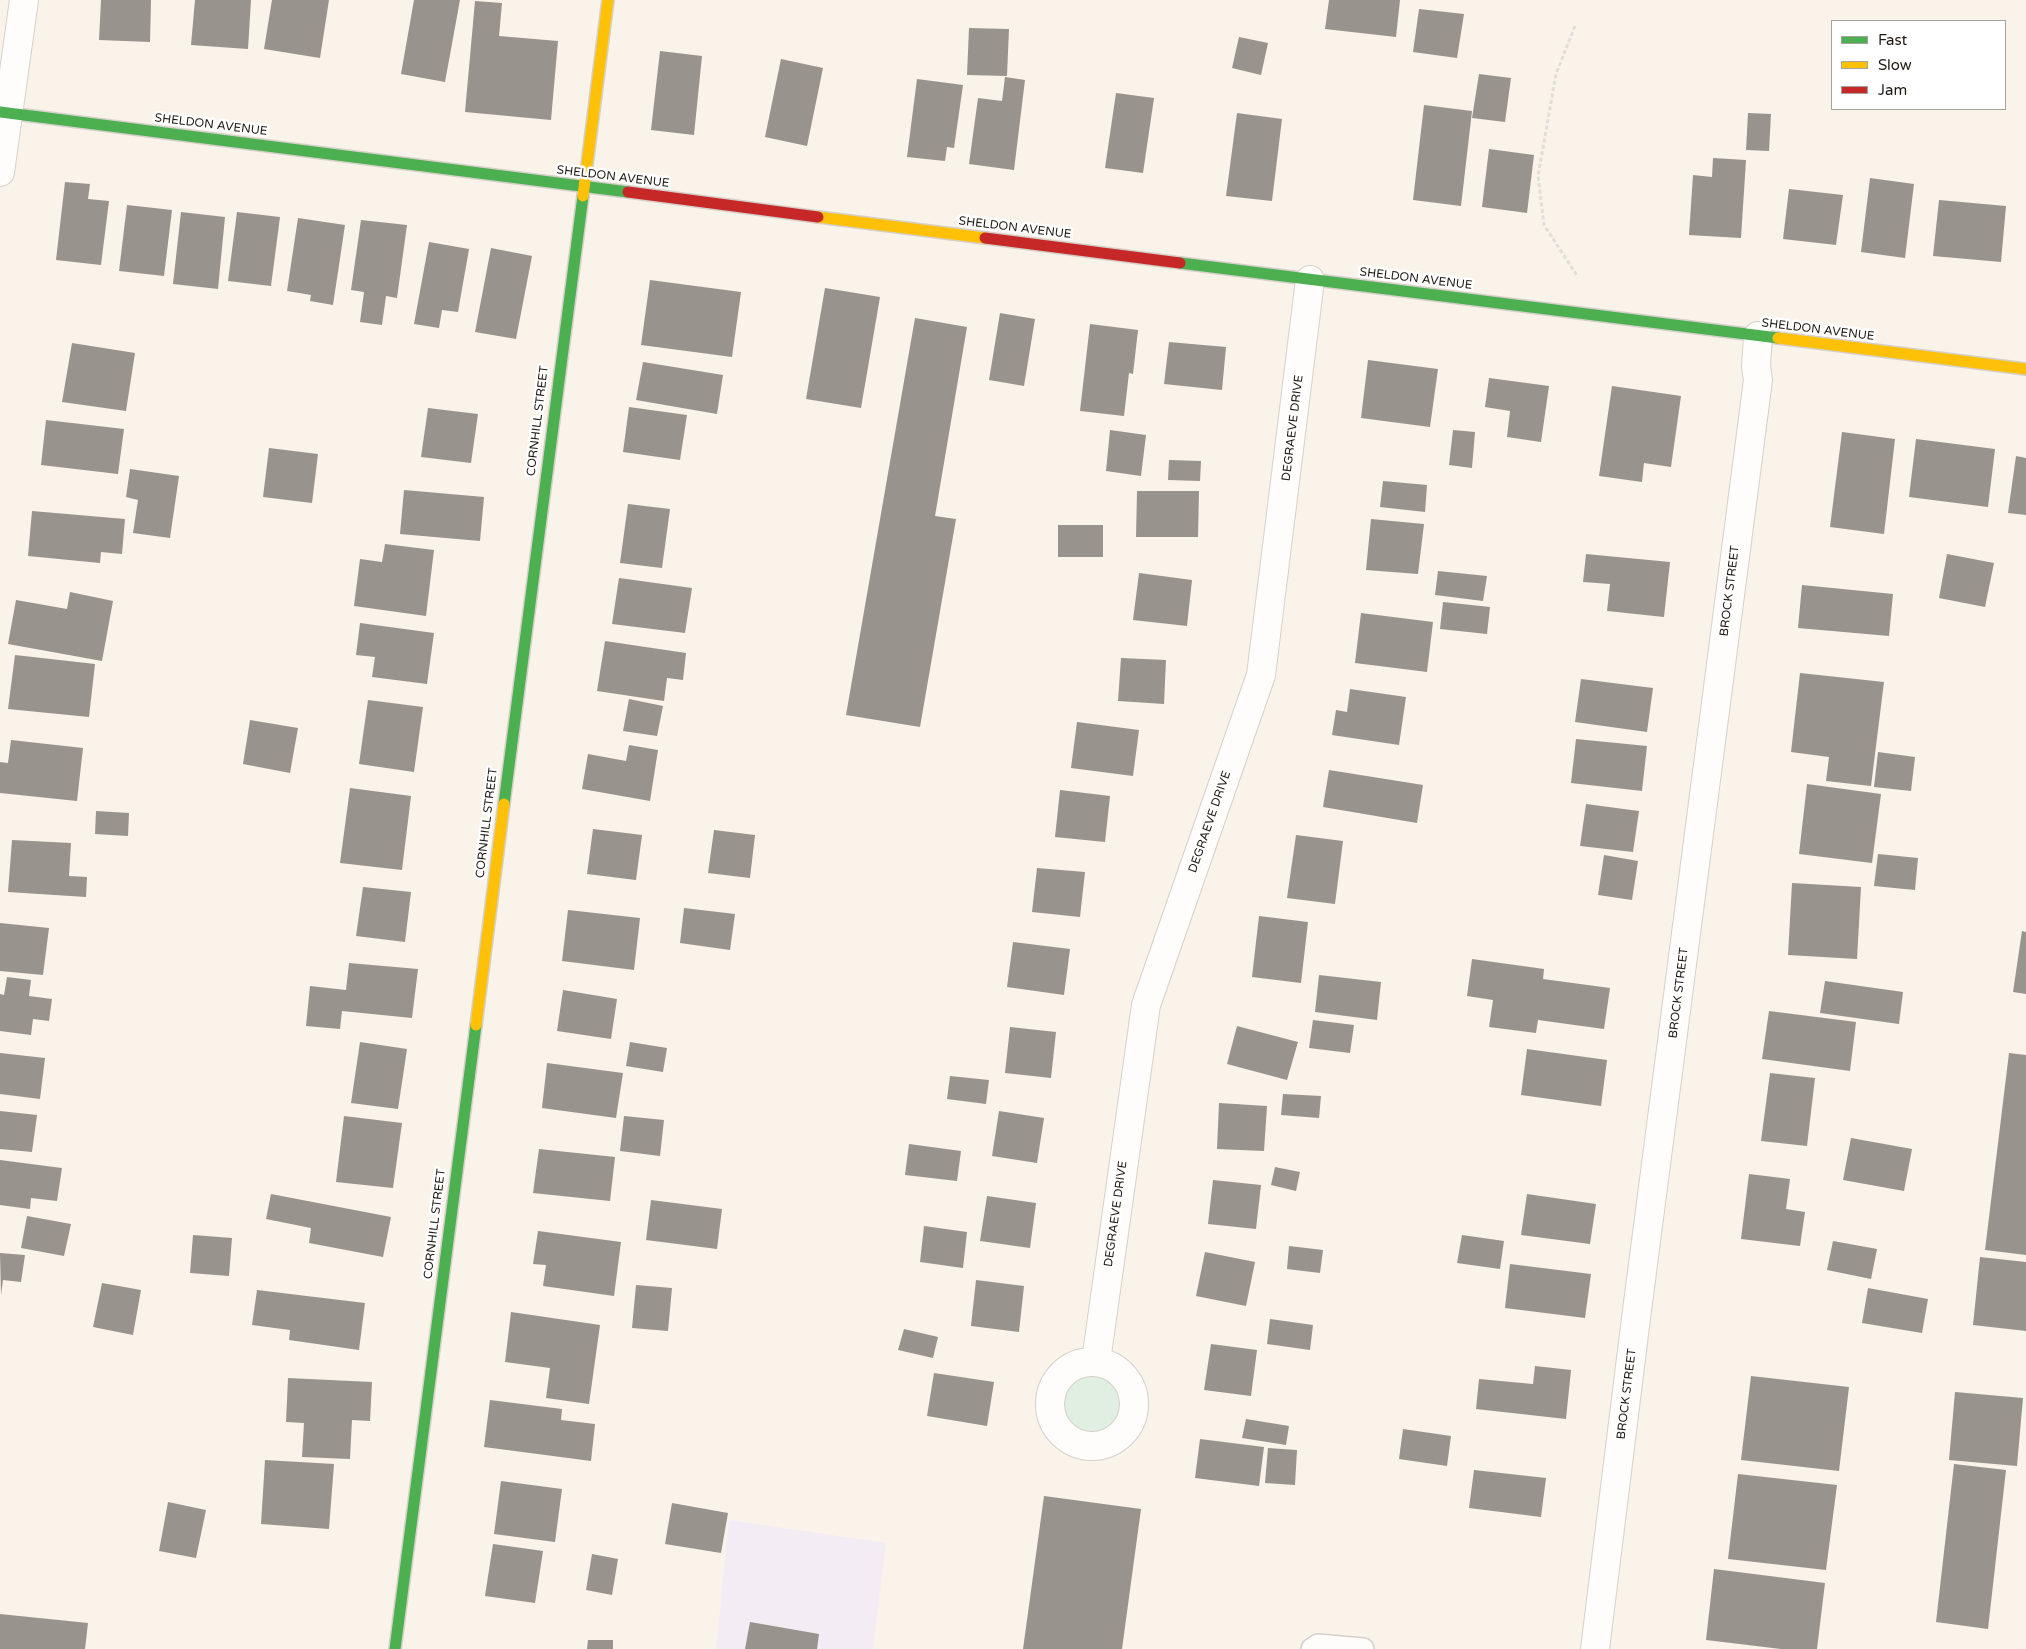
<!DOCTYPE html>
<style>
body{margin:0}
#map{position:relative;width:2026px;height:1649px;overflow:hidden;background:#f9f3ea;font-family:"Varela Round",sans-serif}
canvas{display:block}
.legend{position:absolute;left:1831px;top:20px;width:175px;height:90px;box-sizing:border-box;background:#fff;border:1px solid #a5a3a0;margin:0;padding:6px 9px;list-style:none;font-size:15px;color:#1e1912}
.legend li{display:flex;align-items:center;gap:10px;height:25px}
.legend b{width:25px;border:1px solid #a5a3a0}
</style>
<div id="map">
<canvas width="2026" height="1649"></canvas>
<ul class="legend">
<li><b style="height:6px;background:#4caf50"></b>Fast</li>
<li><b style="height:6px;background:#ffc107"></b>Slow</li>
<li><b style="height:6px;background:#c62828"></b>Jam</li>
</ul>
</div>
<script>
const g = document.querySelector('canvas').getContext('2d');
g.lineJoin = 'round';
function fillPath(path, color) { g.fillStyle = color; g.fill(path, 'evenodd'); }
const shape = rows => new Path2D(rows.map(r => 'M' + r).join(''));
function trace(path, color, width, dash) { g.strokeStyle = color; g.lineWidth = width; g.lineCap = dash ? 'butt' : 'round'; g.setLineDash(dash || []); g.stroke(path); }
function write(font, color, halo, rows, align = 'center') {
  g.font = font + ' "Varela Round",sans-serif'; g.lineWidth = 5; g.setLineDash([]); g.textBaseline = 'middle'; g.strokeStyle = halo; g.fillStyle = color; for (const [text, x, y, turn = 0] of rows) {
    g.save(); g.translate(x, y); g.rotate((+turn || 0) * Math.PI / 180); g.textAlign = isNaN(turn) ? turn : align; if (halo) g.strokeText(text, 0, 0); g.fillText(text, 0, 0); g.restore();
  }
}
fillPath(shape([
 [729,1520,886,1543,873,1649,716,1649]
]), '#f4ecf4');
fillPath(shape([
 '1062 1402a30 30 0 1 1 60 0a30 30 0 1 1-60 0Z'
]), '#e1eee2');
fillPath(shape([
 [101,0,151,0,150,42,99,40],
 [195,0,251,0,248,49,191,45],
 [272,0,329,0,320,58,264,49],
 [414,0,460,0,445,82,401,74],
 [1329,0,1400,0,1396,37,1325,29],
 [475,1,502,3,499,36,558,41,551,120,465,112],
 [1419,9,1464,14,1457,58,1413,52],
 [969,28,1009,29,1007,76,967,75],
 [1239,37,1268,43,1261,75,1232,68],
 [660,51,702,56,694,135,651,130],
 [781,59,823,68,807,146,765,137],
 [1479,74,1511,78,1505,122,1472,118],
 [1005,77,1025,80,1014,170,969,164,978,98,1002,101],
 [917,79,963,85,954,148,947,147,945,161,907,157],
 [1116,93,1154,98,1143,173,1105,168],
 [1424,105,1472,111,1461,206,1413,200],
 [1237,113,1282,119,1272,201,1226,196],
 [1748,113,1771,114,1769,151,1746,150],
 [1489,149,1534,155,1527,213,1482,207],
 [1713,158,1746,160,1741,238,1689,235,1693,175,1712,177],
 [1870,178,1914,184,1905,258,1861,252],
 [65,182,90,184,88,199,109,201,101,265,56,260],
 [1789,189,1843,195,1836,245,1783,239],
 [1939,200,2006,206,2001,262,1933,256],
 [127,205,172,210,164,276,119,271],
 [181,212,225,217,218,289,173,284],
 [237,212,280,217,271,286,228,281],
 [298,218,345,225,333,305,310,301,311,295,287,291],
 [361,220,407,225,397,298,386,296,382,325,360,322,364,292,351,290],
 [429,242,469,249,458,312,442,310,439,328,414,324],
 [491,248,532,256,516,339,475,332],
 [650,280,741,292,732,357,641,345],
 [825,288,880,297,861,408,806,399],
 [1000,313,1035,319,1024,386,989,380],
 [915,318,967,327,935,516,956,519,920,727,846,715],
 [1090,324,1138,330,1133,374,1129,373,1124,416,1080,411],
 [1169,342,1226,347,1222,390,1164,384],
 [72,343,135,353,126,411,62,402],
 [1368,360,1438,369,1430,427,1361,418],
 [643,362,723,375,717,414,636,400],
 [1489,378,1549,386,1541,442,1507,437,1510,411,1485,407],
 [1612,386,1681,396,1671,467,1644,463,1642,482,1599,476],
 [629,407,687,415,680,460,623,452],
 [428,408,478,414,471,463,421,457],
 [46,420,124,429,118,474,41,465],
 [1110,430,1146,435,1141,476,1106,471],
 [1453,430,1475,432,1472,468,1449,465],
 [1842,432,1895,439,1884,534,1830,527],
 [1916,439,1995,449,1988,507,1909,497],
 [269,448,318,454,312,503,263,497],
 [2016,456,2026,458,2026,515,2008,513],
 [1169,460,1201,461,1200,481,1168,480],
 [130,469,179,476,170,538,133,533,138,500,126,497],
 [1383,481,1427,485,1425,512,1380,507],
 [404,490,484,497,480,541,400,534],
 [1137,491,1199,491,1198,537,1136,537],
 [628,504,670,509,662,568,620,563],
 [32,511,125,519,122,554,101,552,100,563,28,556],
 [1371,519,1424,524,1418,574,1366,570],
 [1058,525,1103,525,1103,557,1058,557],
 [385,544,434,550,426,616,354,606,360,559,382,562],
 [1586,554,1670,562,1664,617,1607,611,1610,584,1583,582],
 [1947,554,1994,563,1985,607,1939,598],
 [1438,571,1487,576,1483,601,1435,595],
 [1139,573,1192,580,1187,626,1133,620],
 [619,578,692,588,685,633,612,624],
 [1802,585,1893,594,1889,636,1798,628],
 [70,592,113,601,102,661,8,644,16,600,67,609],
 [1443,602,1490,607,1487,634,1440,629],
 [1361,613,1433,622,1427,672,1355,663],
 [360,623,434,633,427,684,372,677,375,657,356,655],
 [605,641,686,653,683,680,667,678,664,701,597,691],
 [15,655,95,664,89,717,8,709],
 [1121,658,1166,660,1164,704,1118,701],
 [1800,673,1884,682,1871,786,1826,781,1829,757,1791,752],
 [1581,679,1653,688,1647,732,1575,722],
 [1350,689,1406,697,1399,745,1332,735,1336,710,1347,712],
 [629,699,663,706,657,736,623,731],
 [368,700,423,707,414,772,359,764],
 [250,720,298,728,290,773,243,764],
 [1077,722,1139,730,1133,776,1071,768],
 [1576,739,1647,746,1642,791,1571,783],
 [11,740,83,748,77,801,0,793,0,762,8,763],
 [629,745,658,750,650,801,582,789,588,754,626,761],
 [1878,752,1915,757,1911,791,1874,787],
 [1329,770,1423,785,1417,823,1323,807],
 [1807,784,1881,794,1872,863,1799,854],
 [350,788,411,796,402,870,340,863],
 [1060,790,1110,796,1105,842,1055,837],
 [1586,804,1639,811,1633,852,1580,846],
 [96,811,129,813,128,836,95,834],
 [593,829,642,835,636,880,587,874],
 [714,830,755,835,750,878,708,873],
 [1296,835,1343,841,1335,904,1287,898],
 [12,840,71,843,69,876,87,877,86,897,8,892],
 [1878,854,1918,858,1915,890,1874,886],
 [1604,855,1638,861,1632,900,1598,895],
 [1037,868,1085,872,1080,917,1032,912],
 [1792,883,1861,887,1857,959,1788,955],
 [363,887,411,892,405,942,356,936],
 [684,908,735,914,730,950,680,943],
 [568,910,640,918,634,970,562,961],
 [1259,916,1308,922,1301,983,1252,977],
 [0,923,49,928,43,975,0,971],
 [2022,931,2026,932,2026,994,2013,992],
 [1013,942,1070,949,1064,995,1007,987],
 [1472,959,1544,969,1543,979,1610,988,1604,1029,1538,1020,1536,1033,1489,1027,1493,1000,1467,996],
 [349,963,418,969,412,1018,342,1011,340,1029,306,1026,310,986,346,990],
 [1319,975,1381,982,1377,1020,1315,1012],
 [7,977,31,980,29,996,52,999,49,1021,33,1019,31,1035,0,1031,0,994,4,995],
 [1825,981,1903,992,1899,1024,1820,1013],
 [563,990,617,999,611,1039,557,1031],
 [1769,1011,1856,1022,1850,1071,1762,1059],
 [1313,1020,1354,1025,1350,1053,1309,1048],
 [1237,1026,1298,1042,1287,1080,1227,1064],
 [1010,1027,1056,1032,1051,1078,1005,1073],
 [360,1042,407,1049,398,1109,351,1103],
 [630,1042,667,1048,663,1072,626,1066],
 [1527,1049,1607,1060,1601,1106,1521,1095],
 [0,1053,45,1058,40,1099,0,1094],
 [2009,1053,2026,1055,2026,1255,1985,1250],
 [547,1063,623,1073,616,1118,542,1108],
 [1770,1073,1815,1078,1807,1146,1761,1141],
 [950,1076,989,1080,986,1104,947,1099],
 [1283,1094,1321,1096,1319,1118,1281,1115],
 [1219,1103,1267,1106,1264,1151,1217,1149],
 [0,1111,37,1115,32,1152,0,1149],
 [999,1111,1044,1118,1037,1163,992,1156],
 [344,1116,402,1123,393,1188,336,1182],
 [624,1116,664,1120,660,1156,620,1151],
 [1851,1138,1912,1149,1904,1191,1843,1180],
 [909,1144,961,1151,957,1181,905,1175],
 [539,1149,615,1157,610,1201,533,1193],
 [0,1160,62,1168,57,1201,31,1198,30,1209,0,1205],
 [1275,1167,1300,1172,1296,1191,1271,1185],
 [1749,1174,1790,1179,1786,1209,1805,1212,1800,1246,1741,1239],
 [1213,1180,1261,1185,1256,1229,1208,1224],
 [271,1194,391,1217,383,1257,309,1243,311,1228,266,1219],
 [1527,1194,1596,1204,1590,1244,1521,1235],
 [987,1196,1036,1203,1030,1248,980,1241],
 [651,1200,722,1209,717,1249,646,1240],
 [27,1216,71,1224,64,1256,21,1248],
 [924,1226,967,1232,963,1268,920,1262],
 [538,1231,621,1242,614,1296,543,1286,546,1265,533,1264],
 [193,1235,232,1238,229,1276,190,1273],
 [1462,1235,1504,1241,1500,1269,1457,1263],
 [1833,1241,1877,1249,1871,1279,1827,1270],
 [1289,1246,1323,1250,1320,1273,1287,1269],
 [1205,1252,1255,1262,1246,1306,1196,1296],
 [0,1253,25,1255,21,1282,3,1280,1,1295],
 [1980,1257,2026,1262,2026,1331,1973,1325],
 [1510,1264,1591,1274,1585,1318,1505,1308],
 [976,1280,1024,1286,1019,1332,971,1326],
 [102,1283,141,1290,133,1335,93,1327],
 [636,1285,672,1288,668,1331,632,1328],
 [1868,1288,1928,1299,1922,1333,1862,1323],
 [257,1290,365,1303,359,1350,289,1340,290,1330,252,1325],
 [511,1312,600,1325,589,1404,546,1398,550,1368,505,1362],
 [1270,1319,1313,1325,1310,1350,1267,1344],
 [904,1329,938,1337,933,1358,898,1350],
 [1211,1344,1257,1350,1251,1396,1204,1390],
 [1535,1366,1571,1370,1566,1419,1476,1409,1479,1379,1533,1384],
 [934,1373,994,1382,987,1426,927,1416],
 [1751,1376,1849,1387,1839,1471,1741,1460],
 [288,1378,372,1382,370,1421,352,1420,350,1459,302,1457,304,1423,286,1422],
 [1955,1392,2023,1398,2017,1466,1949,1460],
 [490,1400,562,1409,561,1420,595,1424,591,1461,484,1447],
 [1246,1419,1289,1426,1286,1445,1242,1438],
 [1403,1429,1451,1436,1447,1466,1399,1459],
 [1200,1439,1264,1447,1259,1486,1195,1478],
 [1268,1448,1297,1450,1295,1485,1265,1483],
 [265,1460,334,1464,329,1529,261,1524],
 [1954,1464,2006,1470,1988,1629,1936,1622],
 [1474,1470,1546,1478,1541,1517,1469,1508],
 [1738,1474,1837,1485,1826,1570,1728,1559],
 [501,1481,562,1489,555,1542,494,1534],
 [1044,1496,1141,1509,1122,1649,1023,1649],
 [168,1502,206,1510,196,1558,159,1551],
 [672,1503,728,1513,721,1553,665,1544],
 [493,1544,543,1551,535,1603,485,1596],
 [592,1554,618,1559,612,1595,586,1590],
 [1714,1569,1825,1583,1817,1649,1781,1649,1706,1640],
 [0,1614,88,1623,85,1649,0,1649],
 [750,1622,819,1634,817,1649,745,1649],
 [588,1640,613,1640,613,1649,587,1649]
]), '#98938c');
const lane = shape([
 [1312,1649,1318,1645,1363,1649]
]);
const street = shape([
 [0,172,24,0],
 [1096,1361,1146,1005,1261,675,1310,280],
 '1050 1404a42 42 0 1 1 84 0a42 42 0 1 1-84 0Z',
 [1595,1649,1636,1318,1758,380,1756,366,1758,336]
]);
const fast = shape([
 [0,112,628,192],
 [1180,263,1778,338],
 [504,804,583,196],
 [395,1649,476,1025]
]);
const slow = shape([
 [583,196,608,0],
 [818,217,985,238],
 [1778,338,2026,369],
 [476,1025,504,804]
]);
const jam = shape([
 [628,192,818,217],
 [985,238,1180,263]
]);
trace(lane, '#d5d0c9', 24);
trace(street, '#d5d0c9', 30);
trace(fast, '#d5d0c9', 14);
trace(slow, '#d5d0c9', 14);
trace(jam, '#d5d0c9', 14);
trace(shape([
 [1575,26,1556,74,1538,176,1544,225,1578,277]
]), '#e0dedb', 3, [4, 2.5]);
trace(lane, '#fefdfc', 21);
trace(street, '#fefdfc', 28);
trace(fast, '#4caf50', 11);
trace(slow, '#ffc107', 11);
trace(jam, '#c62828', 11);
write('12px', '#1e1912', '#fff', [
 ["SHELDON AVENUE",211,125,7],
 ["SHELDON AVENUE",613,177,7],
 ["SHELDON AVENUE",1015,228,7],
 ["SHELDON AVENUE",1416,279,7],
 ["SHELDON AVENUE",1818,330,7],
 ["CORNHILL STREET",538,421,-83],
 ["DEGRAEVE DRIVE",1293,428,-83],
 ["BROCK STREET",1730,591,-83],
 ["DEGRAEVE DRIVE",1210,822,-71],
 ["CORNHILL STREET",487,823,-83],
 ["BROCK STREET",1679,993,-83],
 ["DEGRAEVE DRIVE",1116,1214,-82],
 ["CORNHILL STREET",435,1224,-83],
 ["BROCK STREET",1627,1394,-83]
]);
</script>
